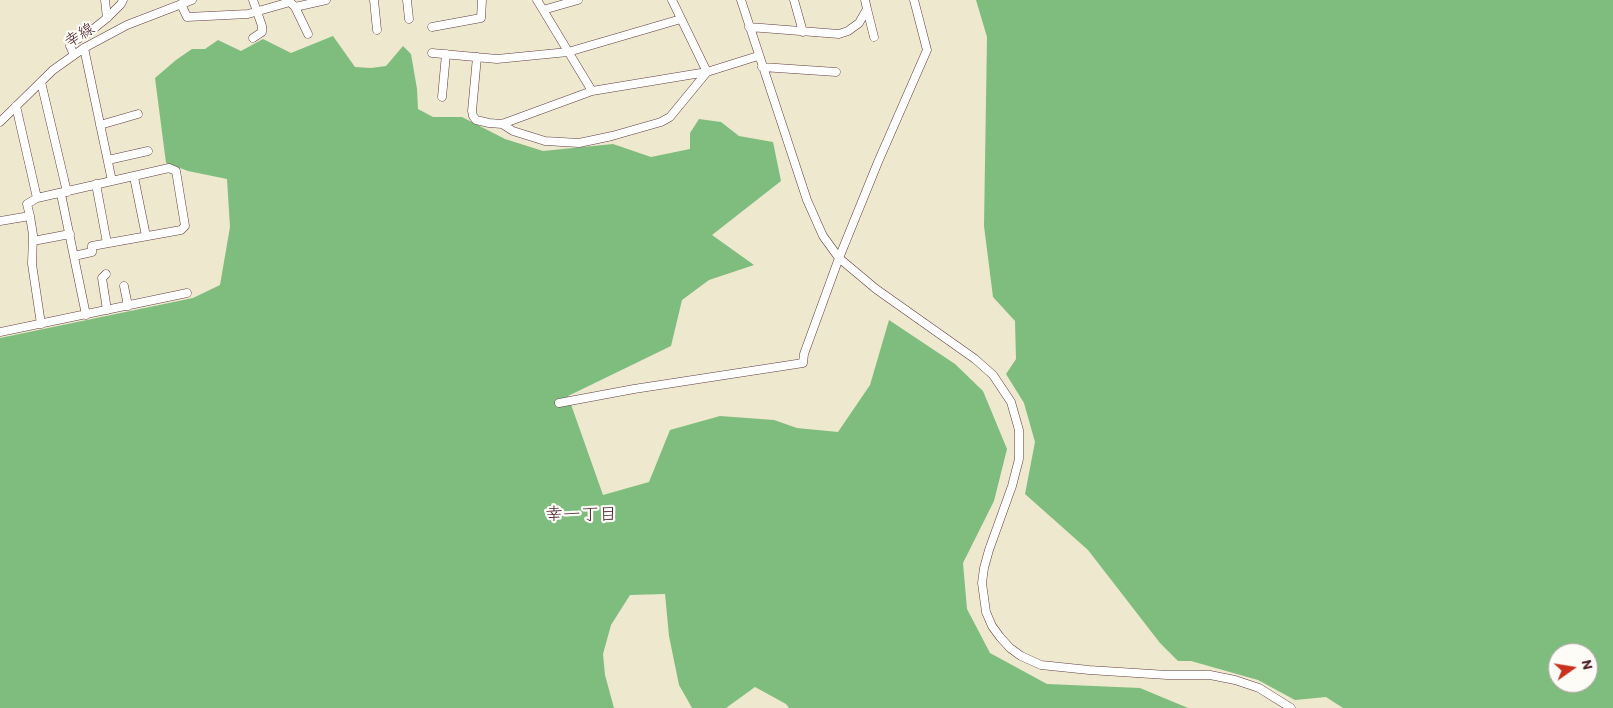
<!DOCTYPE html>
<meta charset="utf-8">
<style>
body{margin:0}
#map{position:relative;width:1613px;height:708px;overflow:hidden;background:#eee8ce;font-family:Itim,sans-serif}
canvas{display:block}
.north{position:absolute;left:1548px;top:643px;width:50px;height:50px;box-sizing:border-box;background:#fdfcf7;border:1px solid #b5a4a5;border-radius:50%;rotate:77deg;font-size:14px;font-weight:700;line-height:20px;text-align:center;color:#4a1f2b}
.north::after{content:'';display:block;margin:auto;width:18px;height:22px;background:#c8321e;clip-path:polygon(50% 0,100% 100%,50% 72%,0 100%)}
</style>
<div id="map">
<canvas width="1613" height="708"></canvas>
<div class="north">N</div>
</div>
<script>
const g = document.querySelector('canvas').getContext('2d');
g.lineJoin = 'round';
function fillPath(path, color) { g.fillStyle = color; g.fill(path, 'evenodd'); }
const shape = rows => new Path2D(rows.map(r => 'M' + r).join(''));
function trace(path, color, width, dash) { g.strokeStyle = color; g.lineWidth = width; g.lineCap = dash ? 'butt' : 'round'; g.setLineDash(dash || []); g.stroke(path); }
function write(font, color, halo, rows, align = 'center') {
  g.font = font + ' Itim,"Klee One",sans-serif'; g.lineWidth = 4.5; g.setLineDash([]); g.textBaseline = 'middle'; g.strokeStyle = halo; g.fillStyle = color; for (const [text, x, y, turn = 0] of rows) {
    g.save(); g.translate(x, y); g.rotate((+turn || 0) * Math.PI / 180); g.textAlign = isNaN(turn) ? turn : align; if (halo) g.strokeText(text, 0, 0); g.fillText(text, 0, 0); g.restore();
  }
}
fillPath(shape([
 [976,0,1613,0,1613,708,1343,708,1326,697,1295,700,1258,680,1191,661,1178,661,1160,643,1088,550,1025,494,1035,442,1024,403,1006,374,1016,359,1015,321,993,297,984,226,987,37],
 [1558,653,1588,653,1588,683,1558,683],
 [333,36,355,67,371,68,386,66,403,46,411,54,417,89,418,109,433,117,462,117,505,139,543,151,613,144,651,157,690,149,690,133,699,119,721,122,739,136,773,142,781,181,712,235,754,265,709,280,682,300,671,346,568,396,603,495,649,482,670,430,720,416,774,420,797,428,838,432,870,385,889,320,955,364,983,391,1007,449,994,501,963,563,967,609,990,653,1047,684,1140,688,1188,708,789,708,786,704,755,687,726,708,692,708,679,685,669,636,665,594,630,595,611,625,603,654,605,675,614,708,0,708,0,338,193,298,220,285,230,227,227,179,188,171,166,163,155,78,176,60,192,49,205,49,218,40,241,51,263,39,291,53]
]), '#7ebd7d');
const minor = shape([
 [105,0,107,18],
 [374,0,377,30],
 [407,0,409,19],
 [537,0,592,91],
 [741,0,807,200,823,236,839,258,876,289,975,359,993,375,1011,402,1019,430,1019,459,1012,486,989,550,984,568,982,583,986,612,992,626,1000,637,1010,648,1021,656,1041,665,1089,670,1167,675,1210,675,1235,680,1259,688,1291,708],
 [794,0,803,32],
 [181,4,187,17,248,14,290,2,295,7,308,34],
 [295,7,326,0],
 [867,9,874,37],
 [543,10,578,0],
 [432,27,481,18,482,0],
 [749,27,839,34,848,31,859,23,867,9,865,0],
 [253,38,262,32,262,26,253,0],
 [84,48,112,181],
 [432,53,497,59,568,52,681,19],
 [74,55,70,46,72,42,87,34,107,18,121,4,123,0],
 [477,57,472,111,473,116,476,120,489,123,502,124,592,91,707,72,758,56],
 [762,67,836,72],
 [41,82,67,192],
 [442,97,446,54],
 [16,106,37,198],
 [0,122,53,70,84,48,127,25,192,0],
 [502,124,513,131,545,141,579,143,612,136,661,122,670,117,707,72,672,0],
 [100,125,138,114],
 [108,160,148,151],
 [134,177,146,236],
 [96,184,107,243],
 [61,194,86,315],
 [30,216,33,235,32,264,41,324],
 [0,221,30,216,27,204,37,198,169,168,176,171,185,226,181,230,92,246,92,252,74,256],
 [33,241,70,234],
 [106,274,102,278,107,310],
 [124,286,128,306],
 [0,332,187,293],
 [559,403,634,389,803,363,804,354,839,258,878,162,927,50,914,0]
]);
trace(minor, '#633d43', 9);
trace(minor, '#fff', 8);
write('16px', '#4a1f2b', '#fdfcf7', [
 ["幸線",80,36,-32]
]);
write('18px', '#4a1f2b', '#fdfcf7', [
 ["幸一丁目",581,515]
]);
</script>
